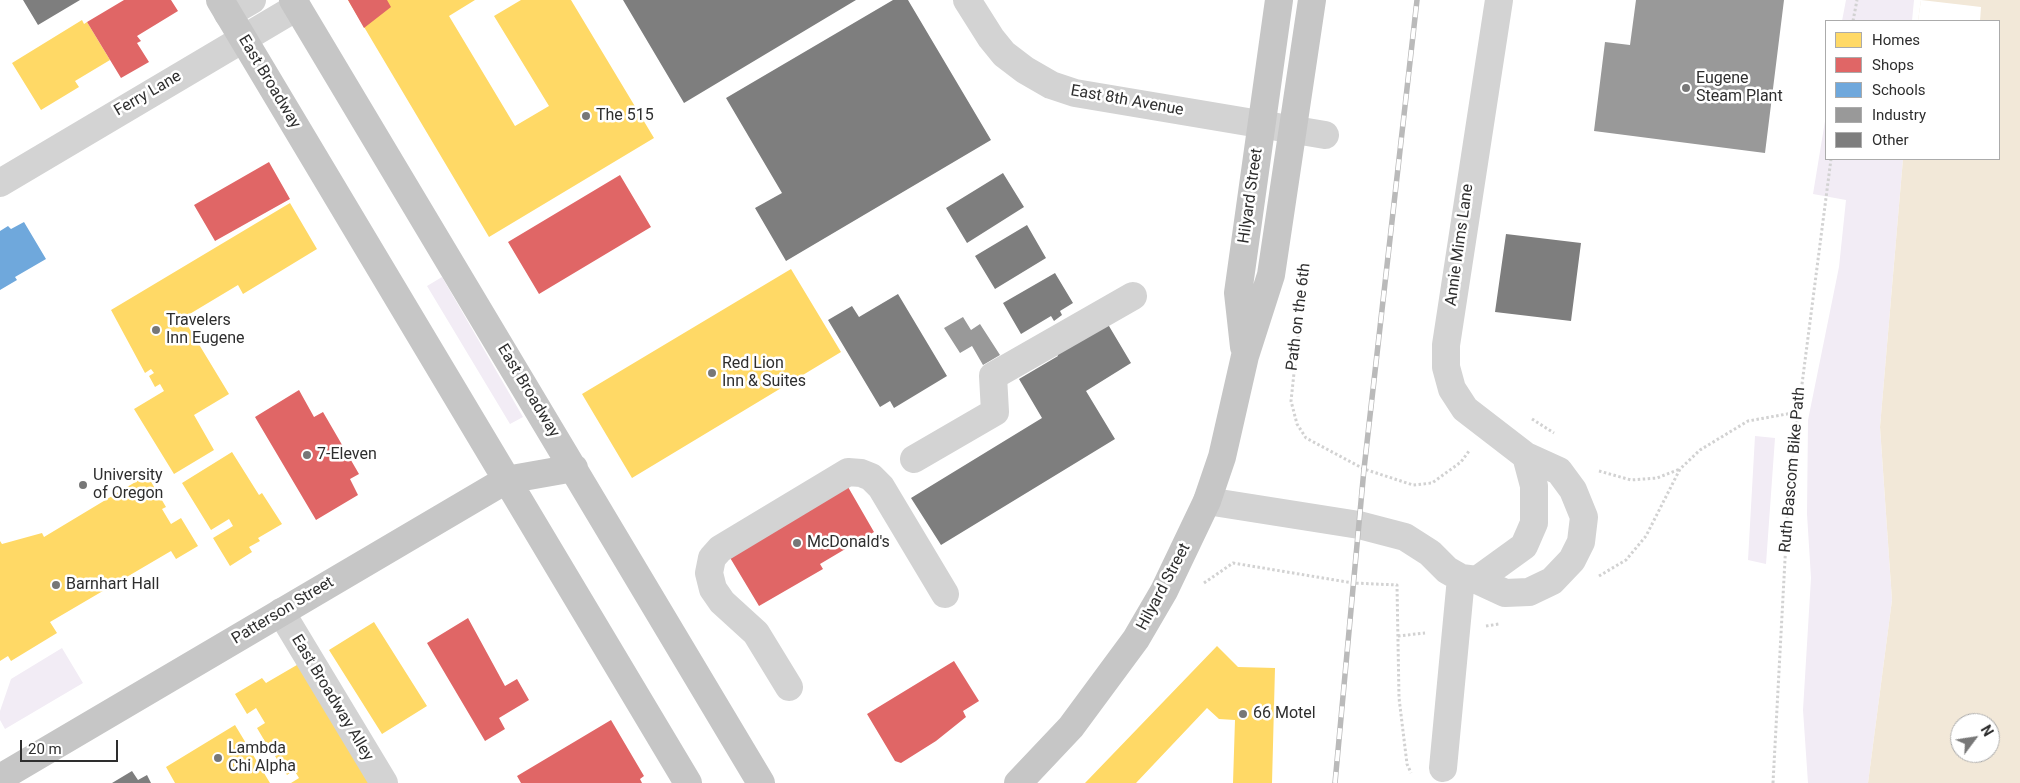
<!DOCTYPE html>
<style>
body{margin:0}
#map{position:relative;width:2020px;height:783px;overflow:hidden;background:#fff;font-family:Roboto,sans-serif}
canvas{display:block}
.legend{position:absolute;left:1825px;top:20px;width:175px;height:140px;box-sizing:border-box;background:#fff;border:1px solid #ababab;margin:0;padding:6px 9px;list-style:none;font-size:15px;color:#2e2e2e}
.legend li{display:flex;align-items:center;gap:10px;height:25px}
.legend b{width:25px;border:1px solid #ababab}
.north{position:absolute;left:1950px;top:713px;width:50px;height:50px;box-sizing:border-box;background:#fff;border:1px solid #ababab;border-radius:50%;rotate:59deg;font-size:14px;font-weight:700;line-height:20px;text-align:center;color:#2e2e2e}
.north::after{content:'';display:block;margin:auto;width:18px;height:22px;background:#777;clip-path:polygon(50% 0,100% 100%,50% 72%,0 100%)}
.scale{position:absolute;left:20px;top:740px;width:98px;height:22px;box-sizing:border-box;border:2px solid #2e2e2e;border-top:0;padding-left:6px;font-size:15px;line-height:18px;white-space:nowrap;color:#2e2e2e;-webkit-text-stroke:4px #fff;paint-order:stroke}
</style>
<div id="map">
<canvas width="2020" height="783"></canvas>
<ul class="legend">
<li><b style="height:14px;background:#ffd966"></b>Homes</li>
<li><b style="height:14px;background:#e06666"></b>Shops</li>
<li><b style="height:14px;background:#6fa8dc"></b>Schools</li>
<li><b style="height:14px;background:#999"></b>Industry</li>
<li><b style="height:14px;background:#7e7e7e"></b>Other</li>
</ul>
<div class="north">N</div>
<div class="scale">20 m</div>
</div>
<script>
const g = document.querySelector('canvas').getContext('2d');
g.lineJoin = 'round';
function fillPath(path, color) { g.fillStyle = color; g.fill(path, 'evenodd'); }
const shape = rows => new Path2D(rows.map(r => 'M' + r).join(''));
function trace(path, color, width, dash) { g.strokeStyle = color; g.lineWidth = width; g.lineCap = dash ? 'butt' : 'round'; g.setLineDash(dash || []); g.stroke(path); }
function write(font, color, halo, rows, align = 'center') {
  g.font = font + ' Roboto,sans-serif'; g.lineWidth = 5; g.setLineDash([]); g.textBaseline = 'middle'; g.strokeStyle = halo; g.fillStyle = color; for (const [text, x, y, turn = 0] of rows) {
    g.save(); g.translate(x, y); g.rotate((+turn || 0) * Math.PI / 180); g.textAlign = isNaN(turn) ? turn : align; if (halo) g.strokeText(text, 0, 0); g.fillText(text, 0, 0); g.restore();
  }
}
fillPath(shape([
 [1846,0,1914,0,1912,21,1842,21],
 [1826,115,1826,159,1903,159,1880,427,1892,600,1868,783,1808,783,1803,710,1811,578,1807,514,1808,420,1839,267,1846,200,1813,194],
 [442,277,523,417,510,424,427,286],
 [1755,436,1775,438,1766,564,1748,560],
 [62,648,83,683,5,729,0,720,0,711,11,679]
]), '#f2ecf5');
fillPath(shape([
 [1921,0,2020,0,2020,783,1868,783,1892,600,1880,427,1903,159,1999,159,1999,21,1918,21],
 [1960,723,1990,723,1990,753,1960,753]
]), '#f2e8d8');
fillPath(shape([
 [1921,0,1981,7,1980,21,1918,21]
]), '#fff');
fillPath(shape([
 [348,0,475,0,449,16,515,126,549,106,494,16,521,0,571,0,654,138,489,237],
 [82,20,84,24,87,22,110,60,75,81,79,87,41,110,12,63],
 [290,203,317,249,243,294,238,285,183,318,229,394,194,415,214,450,174,474,134,409,164,391,160,384,155,387,149,376,154,373,151,369,145,373,111,310],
 [791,269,841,352,632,478,582,394],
 [232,452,259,495,262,493,282,524,258,538,260,541,249,547,252,552,230,566,213,538,233,526,229,519,211,530,182,483],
 [147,475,166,507,162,509,171,524,181,518,198,546,176,559,171,551,50,622,57,633,11,661,8,656,0,661,0,541,2,544,42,533,44,537],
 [374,622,427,706,382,734,329,650],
 [1217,646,1238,667,1275,668,1272,783,1233,783,1235,720,1219,719,1207,708,1136,783,1085,783],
 [302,662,373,783,291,783,299,778,294,770,287,775,275,756,285,750,281,743,270,750,257,728,265,723,256,708,247,714,235,694,262,678,266,683],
 [235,725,270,783,175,783,166,767]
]), '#ffd966');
fillPath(shape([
 [124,0,171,0,178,11,137,36,141,41,137,43,149,62,121,78,87,22],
 [348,0,387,0,391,7,364,28],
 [269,162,290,199,215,241,194,205],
 [620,175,651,227,539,294,508,242],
 [299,390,314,417,323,412,359,474,350,479,358,495,316,520,255,417],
 [844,480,874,532,820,564,823,569,759,606,726,551],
 [468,618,505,686,517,679,529,700,499,718,505,729,485,741,427,643],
 [954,661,979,701,963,711,966,717,936,741,901,763,895,761,867,714],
 [611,720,644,776,640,779,642,783,521,783,517,776]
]), '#e06666');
fillPath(shape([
 [24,222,46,259,15,277,17,280,0,290,0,231,8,226,11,229]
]), '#6fa8dc');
fillPath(shape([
 [1636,0,1784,0,1765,153,1594,131,1605,42,1630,45],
 [963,317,971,330,980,324,1000,355,983,365,972,346,960,353,944,328]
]), '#999');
fillPath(shape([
 [23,0,80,0,38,25],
 [623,0,856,0,684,103],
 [893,0,908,0,991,140,786,261,755,208,782,193,726,98],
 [1003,173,1024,207,967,243,946,208],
 [1027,225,1046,258,995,289,975,256],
 [1506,234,1581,243,1571,321,1495,312],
 [1055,273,1073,303,1060,311,1062,315,1054,321,1051,316,1021,334,1003,303],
 [898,294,947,376,894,408,890,401,880,407,828,320,852,306,859,317],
 [1106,321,1131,363,1086,391,1115,439,941,545,911,498,1042,418,1019,379,1058,356,1056,352],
 [132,771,138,780,147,775,151,783,112,783]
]), '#7e7e7e');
trace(shape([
 [1853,21,1857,0],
 [1304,280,1291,401,1297,424,1306,438,1364,469,1413,485,1432,483,1461,462,1469,451],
 [1532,419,1554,433],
 [1599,471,1631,480,1657,478,1680,469],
 [1599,576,1626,560,1646,536,1680,469,1700,450,1748,421,1798,412],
 [1204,583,1233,563,1353,583,1397,585,1399,698,1407,764,1411,773],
 [1486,626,1499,624],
 [1398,636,1425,633],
 [1773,783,1789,485,1831,159]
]), '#d2d2d2', 3, [2.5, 2.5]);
trace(shape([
 [967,0,991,38,1004,54,1025,70,1051,85,1075,93,1325,135],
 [228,14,252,0],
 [0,183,297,7],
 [914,459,995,412,993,376,1133,296],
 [1207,501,1359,525,1405,537,1430,553,1447,570,1461,578,1477,580,1505,593,1529,592,1552,581,1572,560,1581,542,1584,517,1573,490,1559,471,1526,456,1465,409,1452,389,1446,367,1446,345,1499,0],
 [1477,580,1524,546,1534,523,1534,486,1526,456],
 [281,612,384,783],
 [789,687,756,633,722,602,713,589,709,573,712,558,720,549,848,472,861,473,871,477,881,487,945,594],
 [1443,768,1461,578]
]), '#d3d3d3', 28);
trace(shape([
 [220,0,688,783],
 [293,0,761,783],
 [1244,347,1238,293,1279,0],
 [0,778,506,480,574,468],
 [1018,783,1071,727,1136,639,1164,591,1207,501,1222,457,1245,356,1271,275,1312,0]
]), '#c6c6c6', 28);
const rail = shape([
 [1335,783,1364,469,1417,0]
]);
trace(rail, '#bababa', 5.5);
trace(rail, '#fff', 4, [11]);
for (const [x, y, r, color] of [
 [1686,88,5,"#777"],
 [586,116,5,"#777"],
 [156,330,5,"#777"],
 [712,373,5,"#777"],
 [307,455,5,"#777"],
 [83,485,5,"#777"],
 [797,543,5,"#777"],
 [56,585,5,"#777"],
 [1243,714,5,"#777"],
 [218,758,5,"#777"]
]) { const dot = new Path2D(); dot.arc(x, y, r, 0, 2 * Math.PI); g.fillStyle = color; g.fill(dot); trace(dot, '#fff', 2); }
write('16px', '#2e2e2e', '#fff', [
 ["Eugene",1696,79],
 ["Steam Plant",1696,97],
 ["The 515",596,116],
 ["Travelers",166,321],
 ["Inn Eugene",166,339],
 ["Red Lion",722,364],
 ["Inn & Suites",722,382],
 ["7-Eleven",317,455],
 ["University",93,476],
 ["of Oregon",93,494],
 ["McDonald's",807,543],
 ["Barnhart Hall",66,585],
 ["66 Motel",1253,714],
 ["Lambda",228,749],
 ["Chi Alpha",228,767]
], 'left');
write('16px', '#2e2e2e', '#fff', [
 ["East Broadway",269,82,59],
 ["Ferry Lane",148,94,-30],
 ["East 8th Avenue",1127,101,10],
 ["Hilyard Street",1251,196,-82],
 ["Annie Mims Lane",1460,245,-82],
 ["Path on the 6th",1299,317,-83],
 ["East Broadway",528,391,59],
 ["Ruth Bascom Bike Path",1793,470,-85],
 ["Hilyard Street",1164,587,-62],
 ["Patterson Street",283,611,-31],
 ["East Broadway Alley",332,698,59]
]);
</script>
